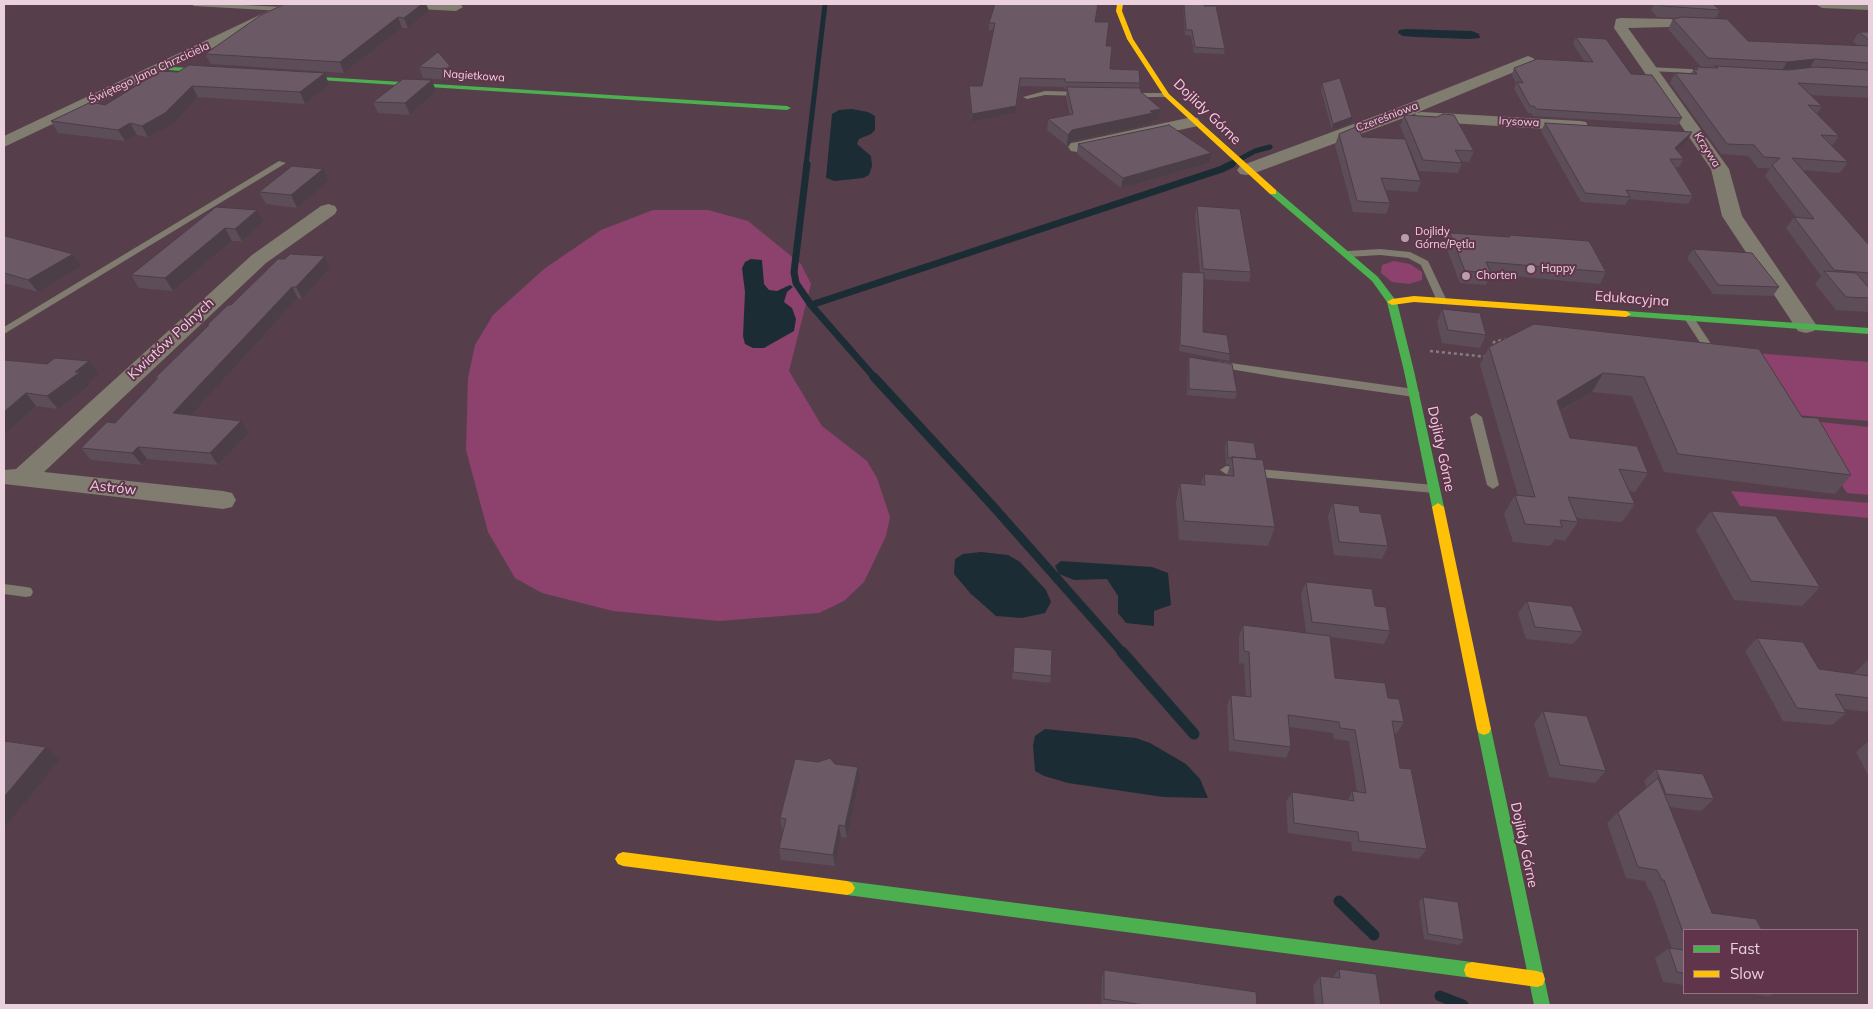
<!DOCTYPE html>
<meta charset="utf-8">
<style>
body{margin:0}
#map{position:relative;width:1873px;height:1009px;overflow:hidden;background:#563f4b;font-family:Mulish,sans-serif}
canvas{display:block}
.frame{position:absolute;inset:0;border:5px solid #ebd1de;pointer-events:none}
.legend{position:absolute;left:1683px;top:929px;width:175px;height:65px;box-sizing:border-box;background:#60354c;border:1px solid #987386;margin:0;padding:6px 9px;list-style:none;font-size:15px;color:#ebd1de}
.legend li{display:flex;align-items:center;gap:10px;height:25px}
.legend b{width:25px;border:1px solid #987386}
</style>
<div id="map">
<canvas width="1873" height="1009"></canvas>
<div class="frame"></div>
<ul class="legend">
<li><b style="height:6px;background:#4caf50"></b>Fast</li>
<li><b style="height:6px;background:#ffc107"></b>Slow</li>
</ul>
</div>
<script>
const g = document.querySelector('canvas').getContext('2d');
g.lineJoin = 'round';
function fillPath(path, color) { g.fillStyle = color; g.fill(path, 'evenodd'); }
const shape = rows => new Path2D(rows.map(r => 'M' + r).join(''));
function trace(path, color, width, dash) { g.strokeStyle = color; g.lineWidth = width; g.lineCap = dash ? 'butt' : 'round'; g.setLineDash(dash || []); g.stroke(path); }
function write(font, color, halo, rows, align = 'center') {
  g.font = font + ' Mulish,sans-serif'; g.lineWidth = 4; g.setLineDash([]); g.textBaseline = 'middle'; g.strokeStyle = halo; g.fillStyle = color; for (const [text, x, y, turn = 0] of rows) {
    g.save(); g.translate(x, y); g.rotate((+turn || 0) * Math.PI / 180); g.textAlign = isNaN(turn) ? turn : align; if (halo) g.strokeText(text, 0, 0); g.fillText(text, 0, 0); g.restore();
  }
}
fillPath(shape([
 [653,210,708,210,748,221,801,264,811,284,789,371,822,426,867,461,877,478,890,517,886,536,864,582,844,601,819,613,719,621,613,611,542,593,515,578,488,532,466,450,468,378,475,345,493,315,544,269,601,230],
 [1394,261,1410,264,1422,272,1422,280,1409,284,1392,282,1381,273,1382,265],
 [1754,353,1869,362,1869,421,1796,415],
 [1799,420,1869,427,1869,495,1847,493],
 [1731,491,1869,503,1869,518,1740,506]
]), '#8c426c');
fillPath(shape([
 [1406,29,1472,31,1479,34,1480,38,1469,39,1416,37,1403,36,1398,33,1399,30],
 [852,109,868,112,875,116,875,130,871,134,859,139,857,144,871,156,872,166,869,175,863,178,835,181,826,178,832,114,839,110],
 [751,259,762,260,764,284,769,290,777,291,790,285,793,287,787,292,784,302,792,308,796,319,794,331,764,348,753,348,745,344,743,336,745,292,742,268,745,262],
 [981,552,1008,555,1020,562,1046,590,1051,602,1045,613,1022,618,996,616,970,593,954,574,955,559,963,554],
 [1061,561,1152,567,1168,573,1171,605,1154,611,1154,626,1126,623,1118,613,1118,596,1107,579,1074,580,1059,574,1055,566],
 [1045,729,1136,738,1150,743,1186,764,1200,779,1208,798,1163,797,1068,783,1044,776,1035,771,1033,746,1035,736]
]), '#1c2c35');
trace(shape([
 [806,165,825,4],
 [1229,165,1255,151,1270,147]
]), '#1c2c35', 5);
trace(shape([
 [807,164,794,272,796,283,811,305,875,378],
 [811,305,1222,169,1232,164]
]), '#1c2c35', 7);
trace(shape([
 [874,377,991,504,1123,653]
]), '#1c2c35', 9);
trace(shape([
 [1122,652,1194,734],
 [1339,901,1374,935],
 [1440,996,1463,1005]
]), '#1c2c35', 11);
trace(shape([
 [1491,349,1494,342,1510,338],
 [1430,351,1488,357]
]), '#857d78', 2.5, [3, 3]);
fillPath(shape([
 [191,4,225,4,283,7,286,9,283,11,194,6,191,4],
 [1648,67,1709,70,1713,72,1709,74,1651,71,1648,71,1648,67],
 [1045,91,1084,92,1088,94,1084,96,1045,95,1027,99,1023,97,1045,91],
 [1126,93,1166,93,1170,95,1166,97,1129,97,1125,95,1126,93],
 [279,161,286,163,4,334,4,327,279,161],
 [1380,249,1410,252,1428,261,1447,301,1446,303,1442,304,1437,301,1421,265,1408,258,1380,255,1348,257,1343,254,1348,251,1380,249],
 [1689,315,1694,318,1713,347,1712,349,1708,350,1703,347,1684,318,1689,315],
 [1216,361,1414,389,1420,393,1414,397,1283,378,1212,366,1211,364,1216,361],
 [1476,413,1482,417,1499,485,1493,489,1487,485,1470,417,1476,413],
 [1226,466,1434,485,1440,489,1434,493,1226,474,1220,470,1226,466],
 [4,584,26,587,31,588,33,592,31,596,26,597,4,594,4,584]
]), '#807c70');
fillPath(shape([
 [283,4,301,4,299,7,4,147,4,136,283,4],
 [392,4,460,4,463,7,456,11,399,8,392,4],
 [1815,4,1869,4,1869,10,1822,8,1815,4],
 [1621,18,1670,19,1675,20,1677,23,1675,26,1670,27,1628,28,1729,169,1742,216,1817,326,1814,331,1806,333,1798,331,1722,216,1711,169,1614,28,1616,19,1621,18],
 [1528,56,1533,58,1536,61,1533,64,1409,116,1252,174,1246,175,1240,174,1237,170,1240,166,1397,108,1528,56],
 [1422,112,1580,121,1586,122,1588,126,1586,130,1580,131,1416,121,1414,117,1416,113,1422,112],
 [1192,117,1198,118,1200,122,1198,126,1077,152,1071,151,1068,147,1071,143,1077,142,1192,117],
 [328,204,335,206,337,210,335,214,266,263,44,472,223,491,232,493,236,500,232,507,223,509,4,484,4,470,16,469,252,255,321,206,328,204]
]), '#807c70');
fillPath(shape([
 [158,66,219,70,222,72,219,74,156,69,156,67,158,66],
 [290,75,787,106,791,108,787,110,288,78,288,76,290,75],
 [1270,190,1276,190,1378,277,1397,302,1414,371,1444,507,1442,510,1434,510,1432,507,1404,371,1387,302,1372,281,1270,194,1270,190],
 [1626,311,1869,328,1869,334,1623,316,1621,314,1626,311],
 [1484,723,1489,725,1491,729,1550,1005,1534,1005,1477,729,1479,725,1484,723],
 [847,881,1472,962,1478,964,1480,970,1478,976,1472,978,847,895,842,893,839,888,842,883,847,881]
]), '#4caf50');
fillPath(shape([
 [1117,4,1123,4,1122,11,1133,39,1169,94,1276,190,1276,194,1270,194,1164,96,1127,39,1116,11,1117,4],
 [1414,296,1626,311,1631,314,1626,317,1414,302,1392,305,1387,302,1392,299,1414,296],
 [1438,503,1444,507,1491,729,1489,733,1484,735,1479,733,1477,729,1432,507,1438,503],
 [623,852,847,881,852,883,855,888,852,893,847,895,623,866,618,864,615,859,618,854,623,852],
 [1472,962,1537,971,1543,973,1545,979,1543,985,1537,987,1472,978,1466,976,1464,970,1466,964,1472,962]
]), '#ffc107');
fillPath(shape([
 [285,4,426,4,429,11,408,28,402,28,344,73,211,64,205,54],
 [1183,4,1204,4,1225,49,1224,54,1194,53,1191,36,1185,35],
 [1654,4,1713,4,1720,10,1715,19,1748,41,1858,46,1853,41,1859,32,1869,32,1869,98,1810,95,1822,106,1817,114,1839,136,1832,146,1848,162,1840,173,1802,170,1868,244,1869,244,1869,285,1867,285,1869,288,1869,312,1836,310,1815,284,1821,276,1786,228,1794,217,1796,217,1765,176,1770,168,1758,168,1748,156,1721,154,1670,83,1675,73,1691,73,1696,67,1702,68,1668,29,1673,19,1676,18,1657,17,1651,10],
 [1095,22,1106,46,1110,69,1140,83,1139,88,1141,92,1161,109,1159,120,1152,121,1151,124,1071,141,1067,146,1047,130,1048,119,1070,115,1066,97,1067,89,1065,89,1064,87,1020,86,1016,113,972,122,969,93,969,86,982,86,994,30,989,30,989,23],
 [1576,37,1631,74,1682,118,1678,125,1533,116,1531,113,1528,113,1514,89,1516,83,1512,75,1514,68,1585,62,1573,44],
 [450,66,454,77,450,80,423,78,419,67],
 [160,71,329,85,305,104,198,97,172,125,148,137,137,135,125,141,58,133,51,121,105,105],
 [432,80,436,92,410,115,378,113,373,102],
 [1322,83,1351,123,1332,130,1321,89],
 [1404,115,1437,117,1474,151,1469,162,1461,161,1462,163,1458,173,1419,171,1400,126],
 [1545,123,1688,140,1676,150,1684,159,1679,167,1676,167,1693,196,1688,204,1629,199,1625,205,1581,202,1541,131],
 [1339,134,1362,137,1421,181,1417,192,1385,190,1390,203,1386,214,1353,212,1335,145],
 [1078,144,1209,163,1121,188,1077,154],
 [329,181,297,208,266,204,259,192],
 [1197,206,1251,272,1249,282,1203,279,1203,332,1230,354,1229,361,1179,351,1181,278,1182,272,1200,273,1195,215],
 [216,207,264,222,242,241,232,241,173,291,139,288,131,275],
 [1450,233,1508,237,1509,235,1606,272,1600,284,1491,274,1486,285,1460,283,1445,244],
 [4,236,73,254,82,266,38,292,4,283],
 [1693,249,1779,287,1773,296,1713,294,1687,258],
 [330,268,302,299,298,298,191,415,241,421,249,433,218,465,147,459,142,465,91,460,81,448,115,423,156,380,155,378,208,327,207,325,231,305],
 [1442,309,1486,335,1480,348,1442,343,1437,322],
 [1534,324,1802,417,1851,475,1835,494,1664,472,1632,396,1592,392,1561,411,1570,438,1648,473,1635,492,1629,491,1635,504,1622,522,1576,518,1578,522,1565,541,1555,539,1550,546,1513,542,1504,514,1515,495,1518,496,1480,365,1489,347],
 [1189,357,1237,392,1235,399,1187,395,1188,363],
 [4,360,47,364,99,374,88,382,90,385,58,409,36,406,4,435],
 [1227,440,1257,459,1275,527,1268,546,1179,540,1176,502,1180,483,1201,484,1204,474,1227,475,1230,465,1226,464,1225,447],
 [1333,503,1360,512,1388,546,1382,559,1334,555,1328,516],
 [1711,511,1820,587,1802,606,1734,600,1696,530],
 [1306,582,1375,606,1390,631,1384,644,1330,637,1335,678,1388,698,1404,722,1397,733,1394,733,1400,768,1427,849,1419,859,1352,851,1351,842,1288,833,1286,802,1292,792,1348,800,1352,791,1357,792,1349,741,1334,739,1333,733,1289,727,1291,747,1286,758,1229,751,1227,706,1231,695,1246,697,1244,664,1239,663,1239,636,1243,625,1306,633,1301,594],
 [1527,601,1583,632,1573,644,1526,639,1518,613],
 [1757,638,1819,669,1853,674,1867,661,1869,661,1869,712,1844,709,1846,713,1832,725,1783,721,1745,651],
 [1014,647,1051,676,1050,683,1012,679],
 [1543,711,1606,771,1595,783,1549,777,1534,724],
 [1869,741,1869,777,1856,752],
 [835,764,860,779,847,838,841,837,835,866,781,860,779,848,783,830,782,829,780,818],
 [1656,769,1714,799,1701,811,1670,807,1684,930,1684,985,1663,982,1655,958,1669,948,1672,949,1651,891,1649,891,1645,881,1626,878,1607,823,1618,812,1647,787,1644,781],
 [1423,897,1464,940,1459,945,1424,939,1419,902],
 [1339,969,1381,1005,1315,1005,1313,986,1320,976,1333,977],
 [1104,970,1257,1005,1101,1005,1102,978],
 [1742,993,1775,993,1769,996]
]), '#5c4d58');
fillPath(shape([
 [422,4,426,4,429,11,408,28,404,18],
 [398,17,402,28,344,73,340,62],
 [1815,59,1809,69,1781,72,1787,62],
 [450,66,454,77,450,80,446,69],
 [325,73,329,85,305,104,300,92],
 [1020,78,1016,113,972,122,972,114],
 [432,80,436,92,410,115,405,103],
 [192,86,198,97,172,125,148,137,142,126],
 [1161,109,1159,120,1152,121,1151,124,1071,141,1067,146,1068,135,1072,130],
 [1352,117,1351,123,1332,130,1333,124],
 [130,123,137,135,125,141,118,130],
 [1692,132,1688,140,1670,156,1675,148],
 [1211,153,1209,163,1121,188,1123,178],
 [323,169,329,181,297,208,291,195],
 [257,210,264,222,242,241,235,229],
 [225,228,232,241,173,291,165,278],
 [73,254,82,266,38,292,28,280],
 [325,256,330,268,302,299,296,287],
 [292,287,298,298,182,425,173,413],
 [89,361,99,374,88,382,90,385,58,409,47,396],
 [1603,373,1592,392,1546,419,1557,401],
 [26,393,36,406,4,435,4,412],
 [241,421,249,433,218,465,210,453],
 [138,447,147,459,142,465,132,453],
 [46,747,60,759,4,828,4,797],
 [858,767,860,779,847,838,845,826],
 [839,825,841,837,835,866,833,855]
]), '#4b3e47');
const building = shape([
 [285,4,422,4,404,18,398,17,340,62,205,54,261,15,285,4],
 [995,4,1098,4,1095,22,1109,22,1106,46,1112,46,1110,69,1139,70,1140,83,1065,82,1065,79,1020,78,1016,106,972,114,969,86,982,86,995,23,989,23,995,4],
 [1184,4,1204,4,1204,6,1216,6,1225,49,1195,47,1192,30,1186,30,1184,4],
 [1660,4,1713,4,1720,10,1662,6,1660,4],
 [1682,17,1727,19,1748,41,1869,46,1869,63,1815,59,1787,62,1708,58,1673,19,1682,17],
 [1859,32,1869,32,1869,40,1859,32],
 [1576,37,1606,39,1631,74,1652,75,1682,118,1536,109,1534,106,1530,106,1517,82,1523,83,1514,68,1537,59,1593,62,1576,37],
 [438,52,450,66,446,69,419,67,438,52],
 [189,65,325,73,300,92,192,86,165,113,142,126,130,123,118,130,51,121,91,102,105,105,160,71,178,72,189,65],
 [1715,66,1787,70,1815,67,1869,70,1869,87,1798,83,1822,106,1808,105,1839,136,1821,135,1848,162,1792,158,1868,244,1869,244,1869,273,1834,270,1794,217,1814,219,1772,165,1780,158,1764,157,1754,145,1727,144,1675,73,1697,74,1693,69,1698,70,1696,67,1718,68,1715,66],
 [1340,78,1352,117,1333,124,1322,83,1340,78],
 [403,79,432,80,405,103,373,102,403,79],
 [1067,87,1140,88,1141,92,1161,109,1150,111,1153,113,1072,130,1068,135,1048,119,1073,114,1067,87],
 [1443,114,1454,115,1474,151,1455,150,1462,163,1423,160,1404,115,1437,117,1443,114],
 [1545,123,1692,132,1675,148,1684,159,1670,159,1693,196,1626,190,1630,197,1585,193,1545,123],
 [1169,125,1211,153,1123,178,1078,144,1169,125],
 [1358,126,1362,137,1405,139,1421,181,1381,178,1390,203,1357,201,1339,134,1358,126],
 [292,166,323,169,291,195,259,192,292,166],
 [1197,206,1240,209,1251,272,1203,269,1197,206],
 [216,207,257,210,235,229,225,228,165,278,131,275,216,207],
 [1450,233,1510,237,1509,235,1589,241,1606,272,1486,262,1491,273,1465,271,1450,233],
 [4,236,5,236,73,254,28,280,4,273,4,236],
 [1693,249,1752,253,1779,287,1718,285,1693,249],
 [290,254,325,256,296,287,292,287,173,413,241,421,210,453,138,447,132,453,81,448,107,422,115,423,158,378,155,378,209,325,207,325,228,305,231,305,278,259,285,259,290,254],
 [1824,271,1856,273,1869,288,1869,298,1846,297,1824,271],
 [1182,272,1204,273,1203,332,1227,335,1230,354,1180,345,1182,272],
 [1442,309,1480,313,1486,335,1448,330,1442,309],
 [1534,324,1759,349,1802,417,1818,418,1851,475,1678,454,1644,377,1603,373,1557,401,1570,438,1637,446,1648,473,1619,469,1635,504,1568,497,1578,522,1560,520,1562,527,1525,524,1515,495,1535,497,1489,347,1534,324],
 [1189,357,1232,364,1237,392,1189,389,1189,357],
 [55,358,89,361,75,372,80,372,47,396,26,393,4,412,4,360,47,364,55,358],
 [1227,440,1254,443,1257,459,1232,457,1232,458,1228,458,1227,440],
 [1232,457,1263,460,1275,527,1184,521,1180,483,1205,485,1204,474,1234,476,1232,457],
 [1333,503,1359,506,1360,512,1381,514,1388,546,1339,542,1333,503],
 [1711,511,1776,516,1820,587,1751,581,1711,511],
 [1306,582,1372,589,1375,606,1386,607,1390,631,1312,622,1306,582],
 [1527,601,1572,606,1583,632,1535,627,1527,601],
 [1243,625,1330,636,1335,678,1385,683,1388,698,1399,699,1404,722,1392,721,1400,768,1411,769,1427,849,1359,841,1358,832,1294,823,1292,792,1354,801,1352,791,1366,793,1355,730,1340,728,1339,722,1288,715,1291,747,1234,740,1231,695,1251,697,1249,652,1244,651,1243,625],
 [1757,638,1803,642,1819,669,1869,676,1869,698,1835,694,1846,713,1797,708,1757,638],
 [1014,647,1052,650,1051,676,1013,672,1014,647],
 [1543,711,1587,716,1606,771,1560,765,1543,711],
 [4,741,46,747,4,797,4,741],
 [830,758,835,764,858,767,845,826,839,825,833,855,779,848,786,819,780,818,795,759,818,762,830,758],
 [1656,769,1703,774,1714,799,1666,794,1656,769],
 [1658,778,1712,913,1756,919,1762,930,1684,930,1684,935,1664,880,1662,880,1657,870,1638,867,1618,812,1658,778],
 [1423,897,1458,902,1464,940,1428,934,1423,897],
 [1669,948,1684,950,1684,973,1677,972,1669,948],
 [1339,969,1376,974,1381,1005,1323,1005,1320,976,1340,978,1339,969],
 [1104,970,1256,992,1257,1005,1144,1005,1104,999,1104,970]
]);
fillPath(building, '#6b5966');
trace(building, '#4b3e47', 1);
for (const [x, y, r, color] of [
 [1405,238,5,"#b79eab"],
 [1531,269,5,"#b79eab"],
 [1466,276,5,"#b79eab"]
]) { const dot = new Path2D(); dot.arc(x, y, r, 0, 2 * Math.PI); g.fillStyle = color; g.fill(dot); trace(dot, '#60354c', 2); }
write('11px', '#ebd1de', '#60354c', [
 ["Świętego Jana Chrzciciela",149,73,-25],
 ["Nagietkowa",474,76,4],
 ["Czereśniowa",1387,117,-21],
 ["Irysowa",1519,122,3],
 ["Krzywa",1707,150,58]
]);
write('11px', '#ebd1de', '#60354c', [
 ["Dojlidy",1415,232],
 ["Górne/Pętla",1415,245],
 ["Happy",1541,269],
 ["Chorten",1476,276]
], 'left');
write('14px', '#ebd1de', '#60354c', [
 ["Dojlidy Górne",1207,112,44],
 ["Edukacyjna",1632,299,4],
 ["Kwiatów Polnych",171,339,-43],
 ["Dojlidy Górne",1441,449,78],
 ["Astrów",113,488,6],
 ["Dojlidy Górne",1524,845,78]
]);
</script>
